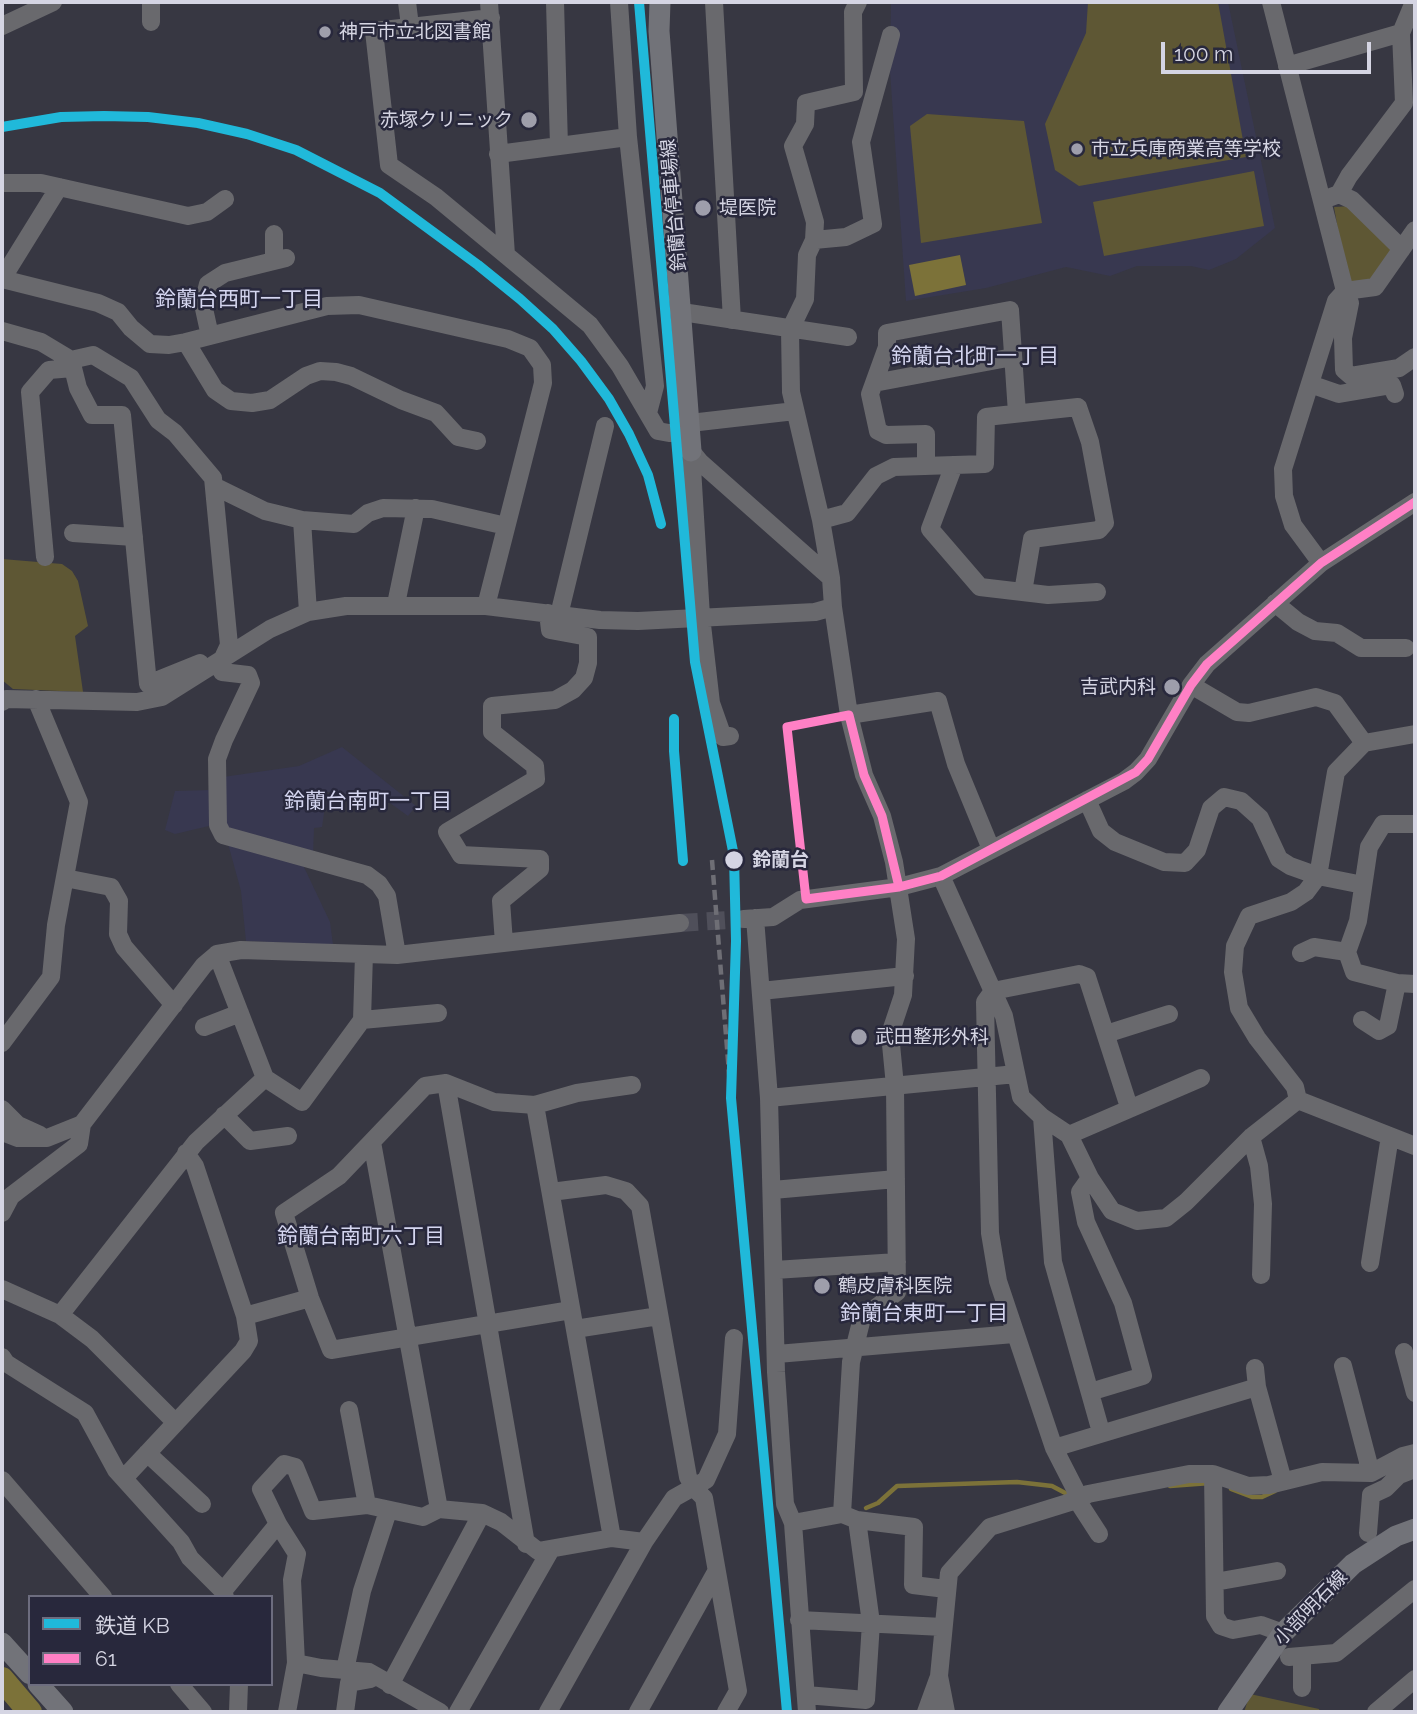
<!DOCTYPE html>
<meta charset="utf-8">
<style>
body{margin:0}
#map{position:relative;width:1417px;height:1714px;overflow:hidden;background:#373742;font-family:Raleway,"Noto Sans JP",sans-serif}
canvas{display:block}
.frame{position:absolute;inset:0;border:4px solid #d5d5e3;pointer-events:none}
.legend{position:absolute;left:28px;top:1595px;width:245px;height:91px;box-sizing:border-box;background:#28283c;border:2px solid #6d6d7f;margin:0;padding:9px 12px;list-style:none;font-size:21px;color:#d5d5e3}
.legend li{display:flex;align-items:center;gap:14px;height:35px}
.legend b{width:35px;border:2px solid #6d6d7f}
.scale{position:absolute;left:1161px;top:42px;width:210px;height:32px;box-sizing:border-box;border:4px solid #d5d5e3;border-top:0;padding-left:9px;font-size:21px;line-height:24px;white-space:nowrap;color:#d5d5e3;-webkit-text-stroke:5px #28283c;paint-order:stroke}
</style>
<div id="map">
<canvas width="1417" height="1714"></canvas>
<div class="frame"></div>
<ul class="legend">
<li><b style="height:9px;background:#20b9da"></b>鉄道 KB</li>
<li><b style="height:9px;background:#ff80c5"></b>61</li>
</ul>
<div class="scale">100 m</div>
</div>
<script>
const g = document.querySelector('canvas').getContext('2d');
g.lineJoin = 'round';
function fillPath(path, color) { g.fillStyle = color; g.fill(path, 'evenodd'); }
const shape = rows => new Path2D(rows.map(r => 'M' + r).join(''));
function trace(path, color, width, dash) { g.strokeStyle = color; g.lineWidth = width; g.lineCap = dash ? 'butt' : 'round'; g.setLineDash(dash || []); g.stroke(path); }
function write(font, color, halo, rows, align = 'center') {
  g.font = font + ' Raleway,"Noto Sans JP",sans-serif'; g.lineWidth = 5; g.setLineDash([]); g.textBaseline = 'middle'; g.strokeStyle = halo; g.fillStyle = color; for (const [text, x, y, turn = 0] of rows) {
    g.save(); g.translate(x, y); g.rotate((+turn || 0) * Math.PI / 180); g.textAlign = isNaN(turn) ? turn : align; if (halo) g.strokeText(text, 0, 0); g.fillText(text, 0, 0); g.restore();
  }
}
fillPath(shape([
 [891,2,1228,2,1275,228,1236,259,1209,270,1191,266,1137,266,1110,276,1066,267,986,288,906,301,890,71],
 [342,747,416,806,408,816,383,798,327,792,322,827,314,828,313,854,229,830,224,823,223,777,299,766],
 [212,790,213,825,175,834,165,830,175,791],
 [227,840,303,865,330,922,333,945,246,941,241,891]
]), '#383850');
fillPath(shape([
 [1088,2,1218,2,1246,157,1079,186,1055,170,1045,124,1086,33],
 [927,114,1024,121,1042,223,921,243,910,126],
 [1254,171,1264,226,1104,256,1093,202],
 [1352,206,1396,252,1375,284,1354,286,1346,276,1334,207],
 [2,559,62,564,72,571,78,581,88,626,75,636,83,692,13,689,2,680],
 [1250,1694,1319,1709,1320,1712,1244,1712]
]), '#5e5734');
fillPath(shape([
 [960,255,966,285,915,296,909,265]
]), '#7c7239');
trace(shape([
 [1170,1486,1210,1483],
 [1231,1489,1252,1497,1262,1497,1275,1491],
 [866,1508,878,1503,897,1486,1017,1482,1052,1486,1069,1495]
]), '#7c7239', 4.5);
trace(shape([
 [2,1679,30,1712]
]), '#7c7239', 24);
trace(shape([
 [680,923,744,919]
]), '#4f4f5a', 18, [18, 9]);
trace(shape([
 [151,2,151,22],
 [407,2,410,26],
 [489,2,506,255,590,325,620,366,658,431,669,433,690,433],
 [555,2,559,146],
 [619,2,628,137,655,386,648,413],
 [714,2,732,320],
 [1271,2,1345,291,1336,301,1283,469,1284,496,1293,525,1321,563],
 [491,18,374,31,389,165,436,197,506,255],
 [2,26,53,2],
 [1287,66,1401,33],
 [498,154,628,137],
 [2,183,41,183,188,216,207,212,225,199],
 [59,187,2,279,98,303,118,312,131,328,150,344,169,345,186,342,327,306,359,305,508,339,530,348,542,365,543,383,486,606],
 [1339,194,1352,200,1402,249],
 [1323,200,1339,194,1349,176,1404,103,1401,33,1414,2],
 [1415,230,1375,287,1345,291,1350,303,1343,338,1344,370,1351,376,1399,368,1415,357],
 [814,240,815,222,793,146,805,124,806,103,854,92,853,12,858,2],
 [274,260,274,234],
 [682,312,848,337],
 [2,331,41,342,71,360,93,355,131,378,158,420,175,433,213,478,229,645,222,660,222,672,248,675,251,683,224,740,217,759,218,825,223,835,367,875,379,884,387,896,397,955],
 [210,336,203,304,208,284,225,273,286,258],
 [186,342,215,390,231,401,252,403,270,400,306,376,320,371,336,372,351,376,401,400,436,413,458,437,477,441],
 [71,360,78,388,92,415,122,415,148,684,200,663],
 [874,383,1013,357],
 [1310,384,1339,394,1392,385,1395,394],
 [690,423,795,411],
 [691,451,700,462,831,578,833,607,849,715,864,775,882,816,894,862,906,939,903,995,890,1034,895,1086,897,1292,862,1318,851,1362,842,1514,793,1523],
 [691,451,701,616,711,703,723,737,730,736],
 [954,465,930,529,980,587,1048,595,1097,592],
 [926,466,926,434,886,435,878,431,870,394,887,347,887,333,1010,310,1017,413],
 [214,486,265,511,302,520,354,524,368,513,383,508,432,509,506,526],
 [302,520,308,612],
 [821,520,847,513,876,476,894,467,985,464,986,417,1078,407,1090,442,1105,523,1099,530,1032,539,1023,592],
 [73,533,134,537],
 [45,557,30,392,49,370,73,368],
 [831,578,821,520,791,392,790,330,805,299,807,255,814,240,846,237,873,224,861,142,891,35],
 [1275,603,1298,622,1315,631,1337,633,1361,648,1406,648],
 [396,604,416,508],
 [559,615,605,426],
 [1191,685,1237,712,1249,713,1316,697,1335,703,1364,743],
 [2,702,6,699,137,702,162,697,270,629,308,612,346,606,486,606,600,620,638,621,815,612,833,607],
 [849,715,938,701,956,764,991,849],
 [1415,734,1364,743,1336,772,1318,876,1306,892,1291,902,1249,916,1235,946,1233,972,1239,1008,1257,1038,1295,1087,1298,1100,1415,1146],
 [1087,800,1101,831,1115,842,1164,862,1185,863,1197,850,1211,808,1224,797,1241,801,1260,818,1279,859,1290,866,1318,876,1363,885],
 [1415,824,1383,824,1369,847,1358,921,1347,952,1354,972,1397,983,1415,984],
 [941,876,1004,1016,1021,1097,1042,1117,1069,1135,1090,1178,1112,1211,1137,1221,1166,1218,1186,1202,1251,1137,1298,1100],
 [65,878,111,887,119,901,118,934,124,947,174,1005],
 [755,918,769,1098,776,1372,785,1504,793,1523,807,1712],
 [744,919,773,917,800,900,899,887,941,876,1124,781,1136,772,1148,759,1191,685,1207,664,1321,563,1415,502],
 [504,943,501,901,540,869,540,859,461,855,447,832,536,779,535,766,492,732,492,706,555,700,573,690,584,678,588,663,588,637,550,630,548,613],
 [1301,953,1314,947,1347,952],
 [217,954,265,1078,302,1102,362,1020,364,954],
 [761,991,905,976],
 [362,1020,438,1013],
 [1362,1020,1379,1031,1388,1026,1397,983],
 [204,1027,240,1013],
 [1106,1034,1169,1014],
 [2,1043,51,977,56,925,79,802,36,699],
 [446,1083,526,1544],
 [769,1098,1016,1074],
 [535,1105,612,1538],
 [2,1109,18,1125,40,1135],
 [224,1115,250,1141,288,1136],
 [1042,1117,1053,1262,1101,1432],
 [2,1132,18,1138,47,1138,82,1124],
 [1069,1135,1201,1078],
 [1251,1137,1259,1166,1263,1204,1261,1275],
 [372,1142,439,1509],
 [1090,1178,1080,1192,1086,1222,1123,1303,1143,1376,1090,1392],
 [773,1190,896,1179],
 [551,1192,606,1185,626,1191,640,1206,688,1477,694,1488,704,1498,738,1691,726,1712],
 [2,1213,11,1196,79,1144,82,1124,204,965,217,954,241,950,397,955,680,923],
 [1370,1263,1390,1136],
 [775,1270,897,1262],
 [2,1289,60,1315,92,1339,176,1423],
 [571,1310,331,1350,310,1298,284,1213,339,1176,425,1086,446,1083,494,1102,535,1105,577,1093,632,1085],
 [60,1315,196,1142,265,1078],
 [245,1316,310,1298],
 [575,1329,659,1316],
 [1404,1352,1415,1393],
 [777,1354,1014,1334],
 [2,1357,6,1363,85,1413,116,1470,181,1542,190,1558,223,1591,225,1597],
 [1343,1366,1371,1473],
 [1255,1368,1257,1387,1283,1481],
 [349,1410,367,1505],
 [1054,1448,1257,1387],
 [147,1453,202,1504],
 [1213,1474,1215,1616,1221,1626,1233,1630,1261,1625,1283,1633],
 [125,1477,243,1351,249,1341,245,1316,195,1166,186,1153],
 [2,1480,103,1597],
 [857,1520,914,1527,913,1585,946,1589],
 [1368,1533,1371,1495,1386,1488,1399,1475,1415,1469],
 [1099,1534,1077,1500,1075,1489,1054,1448,998,1281,990,1233,985,1002,993,991,1079,974,1087,977,1129,1107],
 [1215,1582,1277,1571],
 [223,1591,278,1524],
 [799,1620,943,1627],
 [1289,1657,1336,1653,1415,1589],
 [296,1663,321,1668,369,1672,440,1712],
 [345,1670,362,1591,388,1511],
 [179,1684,203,1712],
 [390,1685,482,1513],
 [1302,1688,1302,1657],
 [806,1695,866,1700,871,1623,857,1520,842,1514],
 [238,1712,239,1684],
 [287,1712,296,1663,292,1580,297,1554,278,1524,261,1489,284,1464,295,1467,313,1511,367,1505,423,1517,439,1509,482,1513,501,1522,538,1551,612,1538,644,1542],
 [345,1712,349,1683,371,1679],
 [458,1712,550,1551],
 [548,1712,644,1542,674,1498,706,1480,727,1434,734,1338],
 [638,1712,716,1572],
 [926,1712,938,1679],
 [946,1712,939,1676,949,1573,990,1527,1077,1500,1088,1494,1189,1474,1213,1474,1248,1486,1269,1485,1322,1472,1371,1473,1403,1456,1415,1453],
 [1376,1712,1415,1679]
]), '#69696d', 18);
trace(shape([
 [660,2,659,31,691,451],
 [2,1643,30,1674],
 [38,1684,63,1712],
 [1228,1712,1283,1633,1353,1564,1396,1536,1415,1529]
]), '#727379', 21);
trace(shape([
 [712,860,731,1098]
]), '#6e6e75', 4.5, [10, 5]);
trace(shape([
 [849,715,864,775,882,816,899,887,806,899,787,727,849,715],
 [899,887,941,876,1136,772,1148,759,1191,685,1207,664,1321,563,1415,502]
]), '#ff80c5', 9);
trace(shape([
 [639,2,695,662,734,856,736,941,731,1098,787,1712],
 [2,127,61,117,104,116,148,117,198,123,247,134,296,150,380,193,478,265,520,299,553,329,581,361,609,399,629,434,648,475,661,524],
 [674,719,674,751,683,861]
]), '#20b9da', 10);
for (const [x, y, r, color] of [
 [325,32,7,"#9e9eab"],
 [529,120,9,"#9e9eab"],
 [1077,149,7,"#9e9eab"],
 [703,208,9,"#9e9eab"],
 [1172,687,9,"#9e9eab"],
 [734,860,10,"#d5d5e3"],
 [859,1037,9,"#9e9eab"],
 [822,1286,9,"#9e9eab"]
]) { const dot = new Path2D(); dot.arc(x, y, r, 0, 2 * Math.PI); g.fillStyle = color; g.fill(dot); trace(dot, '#28283c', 2.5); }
write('19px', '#d5d5e3', '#28283c', [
 ["神戸市立北図書館",339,32],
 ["赤塚クリニック",513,120,"right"],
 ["市立兵庫商業高等学校",1091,149],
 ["堤医院",719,208],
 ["吉武内科",1156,687,"right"],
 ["武田整形外科",875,1037],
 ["鶴皮膚科医院",838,1286]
], 'left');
write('19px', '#d5d5e3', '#28283c', [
 ["鈴蘭台停車場線",674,205,-95],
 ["小部明石線",1311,1608,-46]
]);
write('bold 19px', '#d5d5e3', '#28283c', [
 ["鈴蘭台",752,860]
], 'left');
write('21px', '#d5d6f0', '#28283c', [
 ["鈴蘭台西町一丁目",239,300],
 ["鈴蘭台北町一丁目",975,357],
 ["鈴蘭台南町一丁目",368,802],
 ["鈴蘭台南町六丁目",361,1237],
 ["鈴蘭台東町一丁目",924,1314]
]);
</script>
